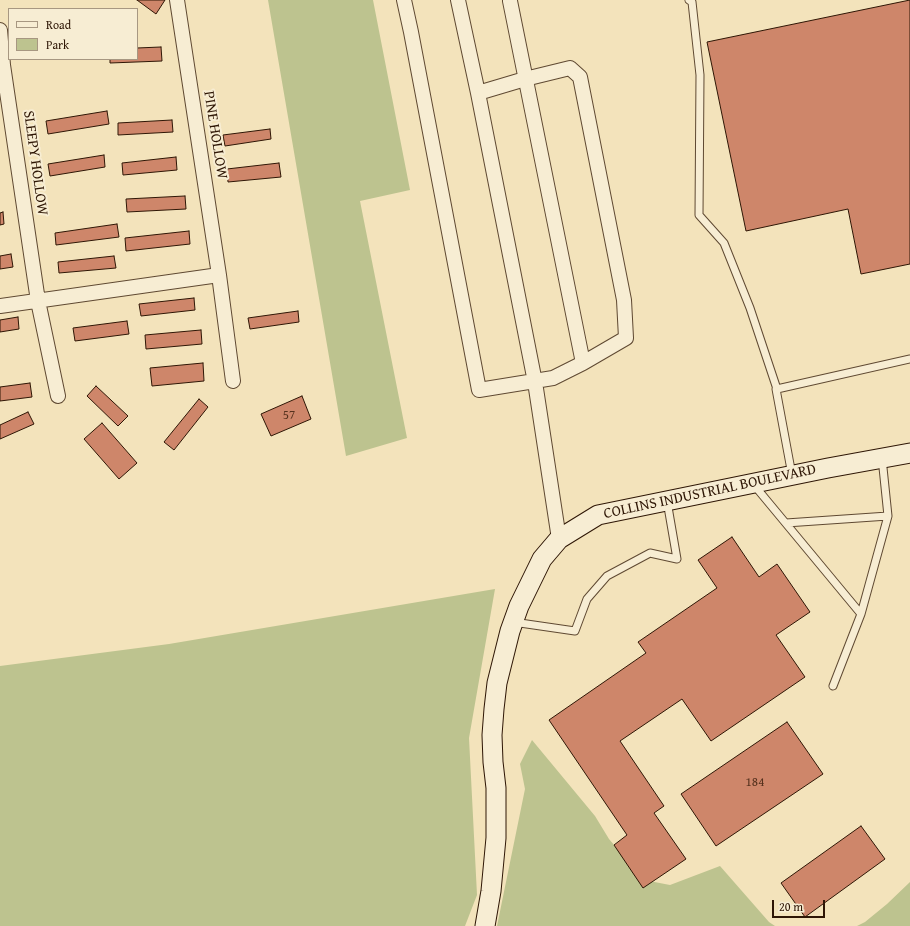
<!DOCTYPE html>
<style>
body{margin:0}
#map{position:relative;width:910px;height:926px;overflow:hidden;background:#f3e3bb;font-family:"Gentium Book Plus",serif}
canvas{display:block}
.legend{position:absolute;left:8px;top:8px;width:130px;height:52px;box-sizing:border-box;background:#f7edd3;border:1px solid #a79781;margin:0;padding:5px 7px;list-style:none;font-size:12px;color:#2e1605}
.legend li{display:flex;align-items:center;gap:8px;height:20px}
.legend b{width:20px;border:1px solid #a79781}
.scale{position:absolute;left:772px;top:900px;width:53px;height:18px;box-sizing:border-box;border:2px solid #2e1605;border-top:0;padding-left:5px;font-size:12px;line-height:14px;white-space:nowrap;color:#2e1605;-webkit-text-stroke:3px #f7edd3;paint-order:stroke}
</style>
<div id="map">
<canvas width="910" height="926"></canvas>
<ul class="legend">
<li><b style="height:5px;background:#f7edd3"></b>Road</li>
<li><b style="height:11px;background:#bdc38f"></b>Park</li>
</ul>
<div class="scale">20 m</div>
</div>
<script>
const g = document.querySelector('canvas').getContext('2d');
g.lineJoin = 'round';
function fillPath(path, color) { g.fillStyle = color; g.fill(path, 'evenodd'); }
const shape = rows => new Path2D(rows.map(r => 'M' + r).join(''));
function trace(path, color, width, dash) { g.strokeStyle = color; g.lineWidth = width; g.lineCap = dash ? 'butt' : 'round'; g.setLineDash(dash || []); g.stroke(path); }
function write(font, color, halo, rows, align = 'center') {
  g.font = font + ' "Gentium Book Plus",serif'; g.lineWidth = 4; g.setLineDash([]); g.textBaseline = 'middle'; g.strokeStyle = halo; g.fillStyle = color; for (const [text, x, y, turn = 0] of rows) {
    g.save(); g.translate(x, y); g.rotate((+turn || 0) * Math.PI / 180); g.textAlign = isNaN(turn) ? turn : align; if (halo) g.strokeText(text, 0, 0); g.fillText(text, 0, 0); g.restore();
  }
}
fillPath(shape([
 [268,0,373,0,410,190,360,201,407,438,346,456],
 [495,589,469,738,477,895,465,926,0,926,0,666,169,644],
 [532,740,595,816,609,839,644,880,670,885,720,866,769,922,775,926,497,926,525,789,520,764],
 [910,882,910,926,857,926,865,922,887,904]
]), '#bdc38f');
const building = shape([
 [137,0,165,0,156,14,137,0],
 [910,0,910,264,861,274,848,209,746,231,707,42,910,0],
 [161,47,162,61,110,63,110,59,137,59,137,48,161,47],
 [107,111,109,124,48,134,46,121,107,111],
 [172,120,173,132,118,135,118,123,172,120],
 [270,129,271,139,225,146,223,135,270,129],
 [104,155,105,167,50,176,48,164,104,155],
 [176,157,177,170,123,175,122,163,176,157],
 [279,163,281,177,228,182,227,169,279,163],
 [185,196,186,209,127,212,126,199,185,196],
 [3,212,4,224,0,225,0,213,3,212],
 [117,224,119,237,56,245,55,233,117,224],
 [189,231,190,244,126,251,125,238,189,231],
 [11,254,13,267,0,269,0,256,11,254],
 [114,256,116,268,59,273,58,262,114,256],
 [194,298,195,310,141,316,139,304,194,298],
 [298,311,299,322,250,329,248,318,298,311],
 [18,317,19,329,0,332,0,320,18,317],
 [127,321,129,334,75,341,73,328,127,321],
 [201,330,202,344,146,349,145,335,201,330],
 [203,363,204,381,152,386,150,368,203,363],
 [30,383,32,397,0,401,0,387,30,383],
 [96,386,128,416,118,426,87,396,96,386],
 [302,396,311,419,271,436,261,414,302,396],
 [199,399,208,407,174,450,164,442,199,399],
 [28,412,34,424,0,439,0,425,28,412],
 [102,423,137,463,119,479,84,439,102,423],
 [732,537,759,577,777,564,810,612,776,635,805,677,711,741,682,699,620,741,664,806,654,813,686,859,643,888,614,845,627,835,549,720,646,653,638,642,717,588,698,560,732,537],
 [787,722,823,774,716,846,681,794,787,722],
 [861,826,885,859,805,917,781,883,861,826]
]);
fillPath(building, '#ce866a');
trace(building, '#2e1605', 1);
const lane = shape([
 [689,0,692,2,700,75,699,215,724,243,750,308,777,389,776,389,792,475],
 [777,389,910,359],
 [754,485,861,614,833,686],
 [786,523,888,516],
 [861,614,888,516,882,458],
 [513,622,575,631,587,599,607,576,650,553,677,559,667,501]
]);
const street = shape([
 [177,0,219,275,233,381],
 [404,0,411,32,479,390,553,378,583,363,626,338,624,300,580,77,570,68,525,79,478,93],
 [458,0,478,93,535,382,559,539],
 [510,1,583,363],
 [0,30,3,65,38,301,58,396],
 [0,306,219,275]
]);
const secondary = shape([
 [485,926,491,891,496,838,496,788,493,762,492,735,494,709,497,683,510,631,519,606,542,559,559,539,598,515,828,468,910,453]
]);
trace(lane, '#5f4932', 9);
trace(street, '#5f4932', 16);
trace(secondary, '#2e1605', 21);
trace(lane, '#f7edd3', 7);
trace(street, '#f7edd3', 14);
trace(secondary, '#f7edd3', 19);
write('13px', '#56321e', null, [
 ["57",289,416],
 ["184",755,783]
]);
write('15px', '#2e1605', '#f7edd3', [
 ["PINE HOLLOW",215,135,81],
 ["SLEEPY HOLLOW",35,163,82],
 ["COLLINS INDUSTRIAL BOULEVARD",710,492,-12]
]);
</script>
